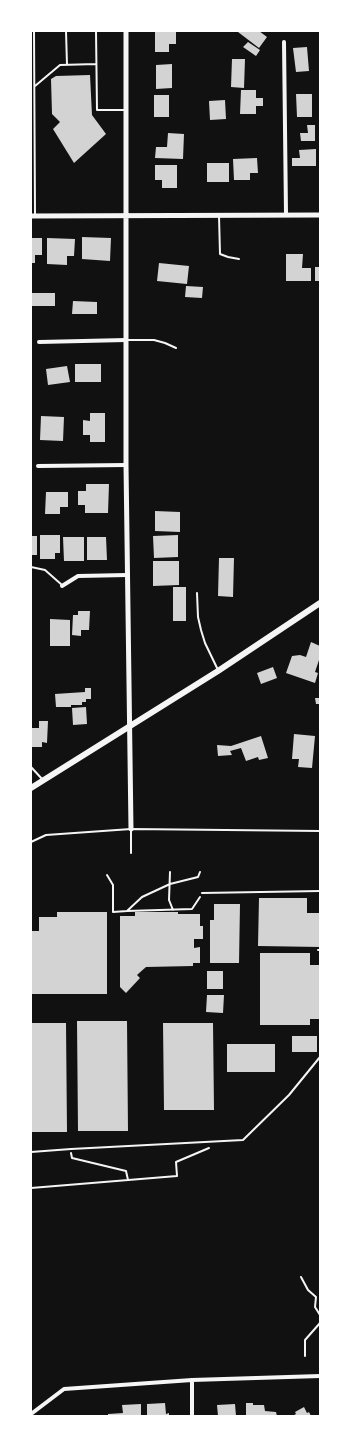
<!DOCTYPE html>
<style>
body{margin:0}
#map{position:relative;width:351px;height:1447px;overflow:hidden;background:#111;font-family:Figtree,sans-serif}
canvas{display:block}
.frame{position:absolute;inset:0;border:32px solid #fff;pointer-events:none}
</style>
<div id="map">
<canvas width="351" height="1447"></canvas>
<div class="frame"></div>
</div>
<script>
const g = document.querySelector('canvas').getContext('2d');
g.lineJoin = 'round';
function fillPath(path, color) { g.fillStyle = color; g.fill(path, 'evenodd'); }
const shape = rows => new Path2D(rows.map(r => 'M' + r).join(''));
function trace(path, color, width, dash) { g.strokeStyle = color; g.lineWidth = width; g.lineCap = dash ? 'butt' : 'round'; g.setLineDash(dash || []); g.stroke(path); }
fillPath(shape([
 [155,31,176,31,176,44,169,44,169,52,155,52],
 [239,31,259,31,267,37,259,48,238,32],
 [248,42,260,50,256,56,243,47],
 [307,47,309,71,296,72,293,48],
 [232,59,245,59,244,88,231,87],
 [172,64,172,88,156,89,156,65],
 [90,75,92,115,106,134,74,163,53,129,60,122,52,114,51,79,56,76],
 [241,90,256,90,256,98,263,98,263,106,256,106,256,114,240,114],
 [296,94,312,94,312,117,297,117],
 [154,95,169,95,169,117,154,117],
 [225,100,226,119,210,120,209,101],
 [307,125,315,125,315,141,301,141,300,133,308,133],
 [168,133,184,134,183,159,155,158,156,147,167,147],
 [316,149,316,166,292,166,292,158,300,158,299,150],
 [257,158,258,173,250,173,250,180,234,180,233,159],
 [207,163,229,163,229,182,207,182],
 [155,165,177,165,177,188,162,188,162,180,155,180],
 [82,237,111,238,110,261,82,259],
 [31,238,42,238,42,255,35,255,35,263,31,263],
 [47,238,75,239,74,256,67,256,67,265,47,264],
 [286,254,303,254,302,268,311,268,311,281,286,281],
 [159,263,189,266,187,284,157,281],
 [315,267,320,267,320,281,315,281],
 [186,286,203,287,202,298,185,297],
 [31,293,55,293,55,306,31,306],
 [73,301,97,302,97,314,72,314],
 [75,364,101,364,101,382,75,382],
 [67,366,70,382,48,385,46,369],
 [90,413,105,413,105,442,90,442,90,435,83,435,83,420,90,421],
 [41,416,64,417,63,441,40,440],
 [86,484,109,484,108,513,85,513,85,505,78,505,78,491,86,491],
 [46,492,68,492,68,507,60,507,60,514,45,514],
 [155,511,180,512,180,532,155,531],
 [40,535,60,535,60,553,55,553,55,559,40,559],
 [178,535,178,557,154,558,153,536],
 [31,536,37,536,37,555,31,555],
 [63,537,84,537,84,561,64,561],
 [87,537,106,537,107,560,87,560],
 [219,558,234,558,233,597,218,596],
 [153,561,179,561,179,585,153,586],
 [173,587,186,587,186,621,173,621],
 [78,611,90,611,89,630,81,630,81,636,72,635,73,615,78,615],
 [50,619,70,620,70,646,50,646],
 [311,642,320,646,320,657,315,672,318,673,315,683,286,673,292,656,300,655,306,657],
 [273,667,277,678,261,684,257,673],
 [85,688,91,688,91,699,86,699,86,702,82,702,82,705,71,705,71,707,56,707,55,694,85,692],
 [315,698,320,698,320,704,316,704],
 [86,707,87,724,73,725,72,708],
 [39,721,48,721,47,743,42,742,42,747,31,747,31,728,39,728],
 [294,734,315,736,312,768,298,767,299,759,292,759],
 [261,736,268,758,259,760,258,757,246,761,241,748,230,751,232,755,218,756,217,745,231,746],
 [259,898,307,898,307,913,320,913,320,947,258,946],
 [214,904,240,904,239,963,210,963,210,920,214,920],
 [57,912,107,912,107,994,31,994,31,931,39,931,39,917,57,917],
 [135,912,178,912,178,914,200,914,200,926,203,926,203,939,194,939,194,948,200,947,200,963,193,963,193,966,146,967,137,975,140,978,126,993,120,987,120,916,135,916],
 [260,953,310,953,310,965,320,965,320,1019,310,1019,310,1025,260,1025],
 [207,971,223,971,223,989,207,989],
 [207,995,224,995,223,1013,206,1012],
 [77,1021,127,1021,128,1131,78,1131],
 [31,1023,66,1023,67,1132,31,1132],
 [163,1023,213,1023,214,1110,164,1110],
 [292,1036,317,1036,317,1052,292,1052],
 [227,1044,275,1044,275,1072,227,1072],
 [165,1403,166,1414,169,1413,169,1416,147,1416,147,1404],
 [246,1403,253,1403,253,1405,264,1405,265,1411,276,1412,277,1416,246,1416],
 [141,1404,141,1416,108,1416,108,1414,123,1413,122,1405],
 [235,1404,236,1416,218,1416,217,1405],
 [304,1407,307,1413,309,1412,311,1416,292,1416,296,1414,295,1412]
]), '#d3d3d3');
trace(shape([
 [170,872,169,900,173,910],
 [107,875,113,885,113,912,127,911,142,897,170,884,198,877,200,872],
 [127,911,192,909,200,897],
 [318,950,320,950],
 [71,1153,72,1158,126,1171,128,1180],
 [31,1188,177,1176,176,1162,209,1148],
 [301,1277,308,1290,316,1297,315,1307,320,1315],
 [305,1356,305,1340,320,1323]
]), '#f5f5f5', 2);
trace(shape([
 [34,31,35,214],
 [66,31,67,65],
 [96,31,97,110,125,110],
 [35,86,60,65,96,64],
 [219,216,220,254,228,257,239,259],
 [127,340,154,340,165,343,176,348],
 [31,567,45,570,62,585],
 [197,593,198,617,201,630,205,643,218,670],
 [31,767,43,780],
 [31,842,46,835,131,829,320,831],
 [131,853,131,830],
 [202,893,320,891],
 [31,1152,71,1149,243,1140,289,1095,320,1057]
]), '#f5f5f5', 2);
trace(shape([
 [284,42,286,214],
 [39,342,126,340],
 [38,466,126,465],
 [62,586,78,576,127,575],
 [192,1380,192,1416],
 [31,1414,64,1389,192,1380,320,1376]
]), '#f5f5f5', 4);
trace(shape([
 [126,31,126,465,131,829],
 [31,216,320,215]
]), '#f5f5f5', 5);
trace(shape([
 [31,788,218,671,320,603]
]), '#f5f5f5', 6);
</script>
